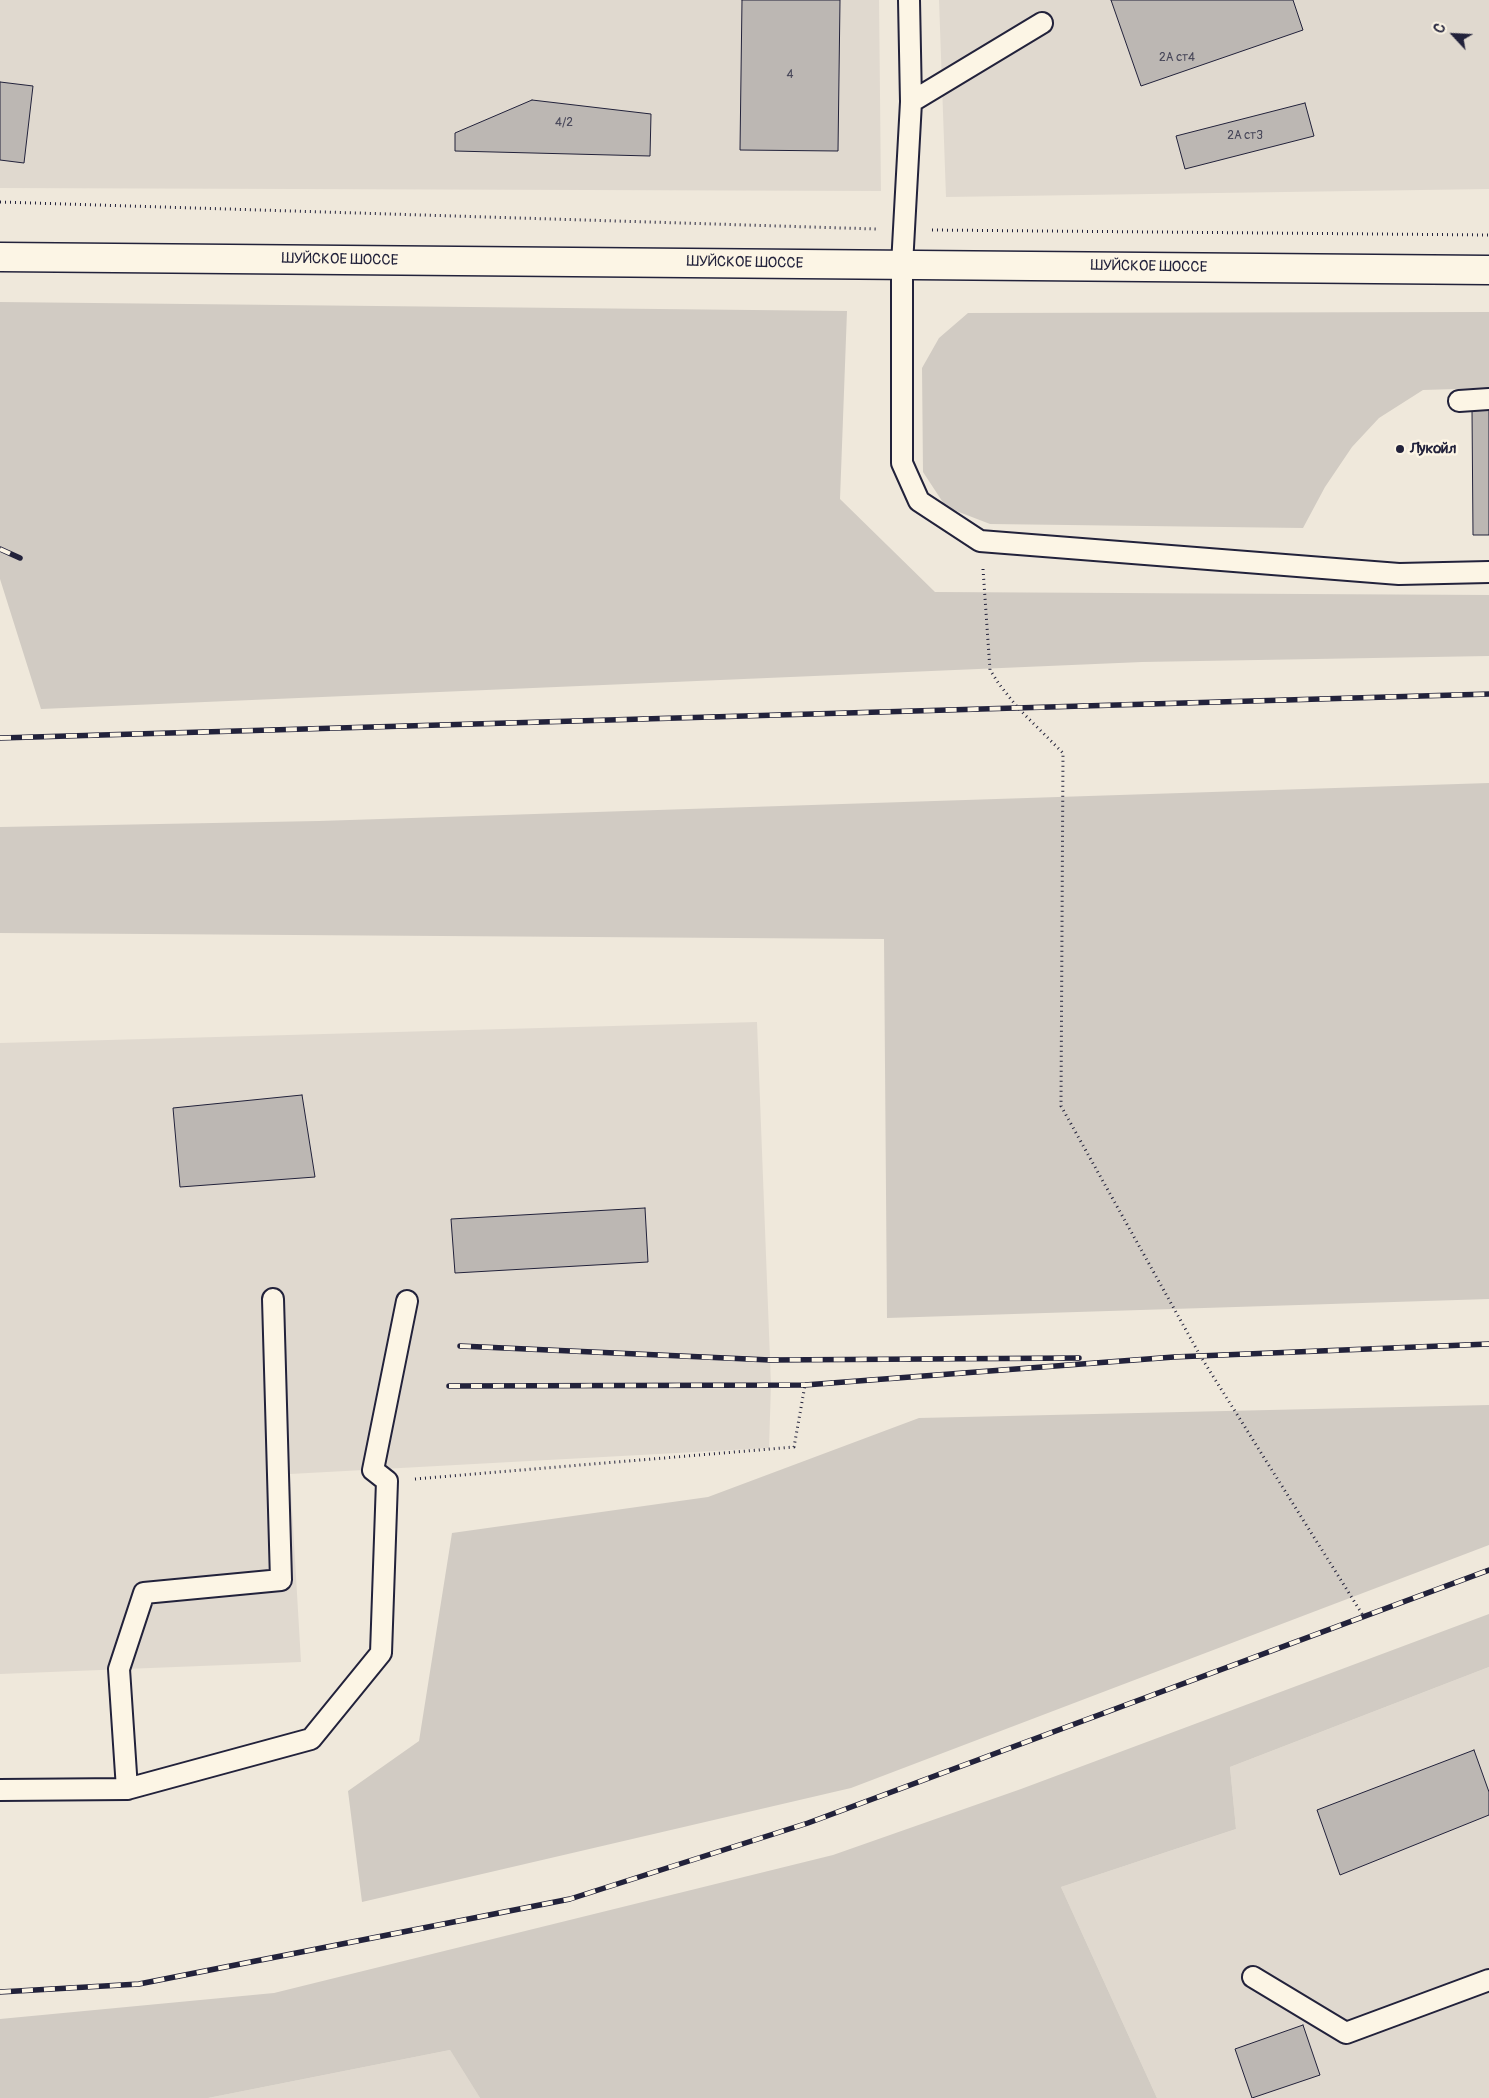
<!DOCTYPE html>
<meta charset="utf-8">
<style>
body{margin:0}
#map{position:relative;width:1489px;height:2098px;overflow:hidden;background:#efe8db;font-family:Pangolin,sans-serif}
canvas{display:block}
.north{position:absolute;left:1429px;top:10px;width:50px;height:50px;-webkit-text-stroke:4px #fcf5e5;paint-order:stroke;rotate:295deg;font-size:14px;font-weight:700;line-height:20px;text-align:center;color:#22223b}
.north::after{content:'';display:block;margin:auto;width:18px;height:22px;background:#22223b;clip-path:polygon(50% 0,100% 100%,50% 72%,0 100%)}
</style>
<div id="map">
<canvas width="1489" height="2098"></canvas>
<div class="north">С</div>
</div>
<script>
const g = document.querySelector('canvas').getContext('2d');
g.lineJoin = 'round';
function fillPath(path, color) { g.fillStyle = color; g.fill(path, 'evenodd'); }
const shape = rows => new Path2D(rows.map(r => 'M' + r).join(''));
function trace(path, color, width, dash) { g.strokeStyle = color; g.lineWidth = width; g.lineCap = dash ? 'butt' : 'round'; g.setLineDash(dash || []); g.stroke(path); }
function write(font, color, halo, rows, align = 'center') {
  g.font = font + ' Pangolin,sans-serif'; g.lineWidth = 5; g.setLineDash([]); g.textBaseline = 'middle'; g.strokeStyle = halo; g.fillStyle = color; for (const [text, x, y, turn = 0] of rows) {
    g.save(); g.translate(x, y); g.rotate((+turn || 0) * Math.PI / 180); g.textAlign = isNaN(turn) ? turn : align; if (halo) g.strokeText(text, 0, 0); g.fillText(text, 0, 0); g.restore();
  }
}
fillPath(shape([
 [0,0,879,0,881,191,0,188],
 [939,0,1489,0,1489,189,946,197],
 [757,1022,771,1385,769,1448,290,1474,301,1662,0,1674,0,1043],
 [1489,1667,1489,2098,1157,2098,1061,1887,1236,1829,1230,1767],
 [450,2050,480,2098,208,2098]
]), '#e0d9cf');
fillPath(shape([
 [0,302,847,311,840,499,935,592,1489,595,1489,656,1142,662,41,709,0,579],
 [1489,312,1489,388,1423,390,1379,418,1352,447,1325,487,1303,528,990,524,946,507,923,472,922,368,939,338,968,313],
 [1489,783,1489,1299,887,1318,884,939,0,933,0,827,319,821],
 [1489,1405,1489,1545,851,1788,362,1902,348,1791,419,1741,452,1533,708,1497,919,1418],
 [1489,1614,1489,1667,1230,1767,1236,1829,1061,1887,1157,2098,480,2098,450,2050,208,2098,0,2098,0,2019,274,1993,833,1855,1021,1789]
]), '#d1cbc3');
const building = shape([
 [742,0,840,0,838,151,740,150,742,0],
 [1111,0,1293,0,1303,30,1141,86,1111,0],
 [0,82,33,86,24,163,0,160,0,82],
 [532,100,651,114,650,156,455,151,455,133,532,100],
 [1305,103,1314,136,1185,169,1176,136,1305,103],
 [1472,409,1489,409,1489,535,1473,535,1472,409],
 [302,1095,315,1177,180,1187,173,1108,302,1095],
 [645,1208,648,1262,455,1273,451,1219,645,1208],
 [1474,1750,1489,1792,1489,1815,1340,1875,1317,1810,1474,1750],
 [1303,2025,1320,2075,1252,2098,1235,2049,1303,2025]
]);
fillPath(building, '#bcb7b3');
trace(building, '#22223b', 1);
const service = shape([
 [909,0,911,102,902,265,902,463,919,501,980,541,1399,574,1489,572],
 [911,102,1042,23],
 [1459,401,1489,399],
 [127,1789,119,1669,144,1593,281,1580,273,1299],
 [0,1790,127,1789,311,1739,381,1653,387,1481,373,1470,407,1301],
 [1253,1977,1346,2033,1489,1980]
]);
const primary = shape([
 [0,257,1489,270]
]);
trace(service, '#22223b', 24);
trace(primary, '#22223b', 31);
trace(shape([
 [0,202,876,229],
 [932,230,1489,235],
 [983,569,990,670,999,684,1018,708,1063,753,1061,1106,1201,1357,1364,1617],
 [415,1479,794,1447,805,1385]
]), '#22223b', 3, [1, 4]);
trace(service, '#fcf5e5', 20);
trace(primary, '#fcf5e5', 28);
const rail = shape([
 [0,549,20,558],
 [0,738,1489,694],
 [460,1346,770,1360,1079,1358],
 [449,1386,805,1385,1174,1357,1489,1344],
 [0,1992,139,1984,570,1899,808,1823,1489,1570]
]);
trace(rail, '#22223b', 5.5);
trace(rail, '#fcf5e5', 4, [11]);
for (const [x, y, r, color] of [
 [1400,449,5,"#22223b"]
]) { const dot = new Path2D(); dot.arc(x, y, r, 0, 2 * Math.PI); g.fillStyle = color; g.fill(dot); trace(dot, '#fcf5e5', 2); }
write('12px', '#484759', null, [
 ["2А ст4",1177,58],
 ["4",790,75],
 ["4/2",564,123],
 ["2А ст3",1245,136]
]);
write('15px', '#22223b', '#fcf5e5', [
 ["ШУЙСКОЕ ШОССЕ",340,260,1],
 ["ШУЙСКОЕ ШОССЕ",745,263,1],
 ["ШУЙСКОЕ ШОССЕ",1149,267,1]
]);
write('bold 15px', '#22223b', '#fcf5e5', [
 ["Лукойл",1410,449]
], 'left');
</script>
